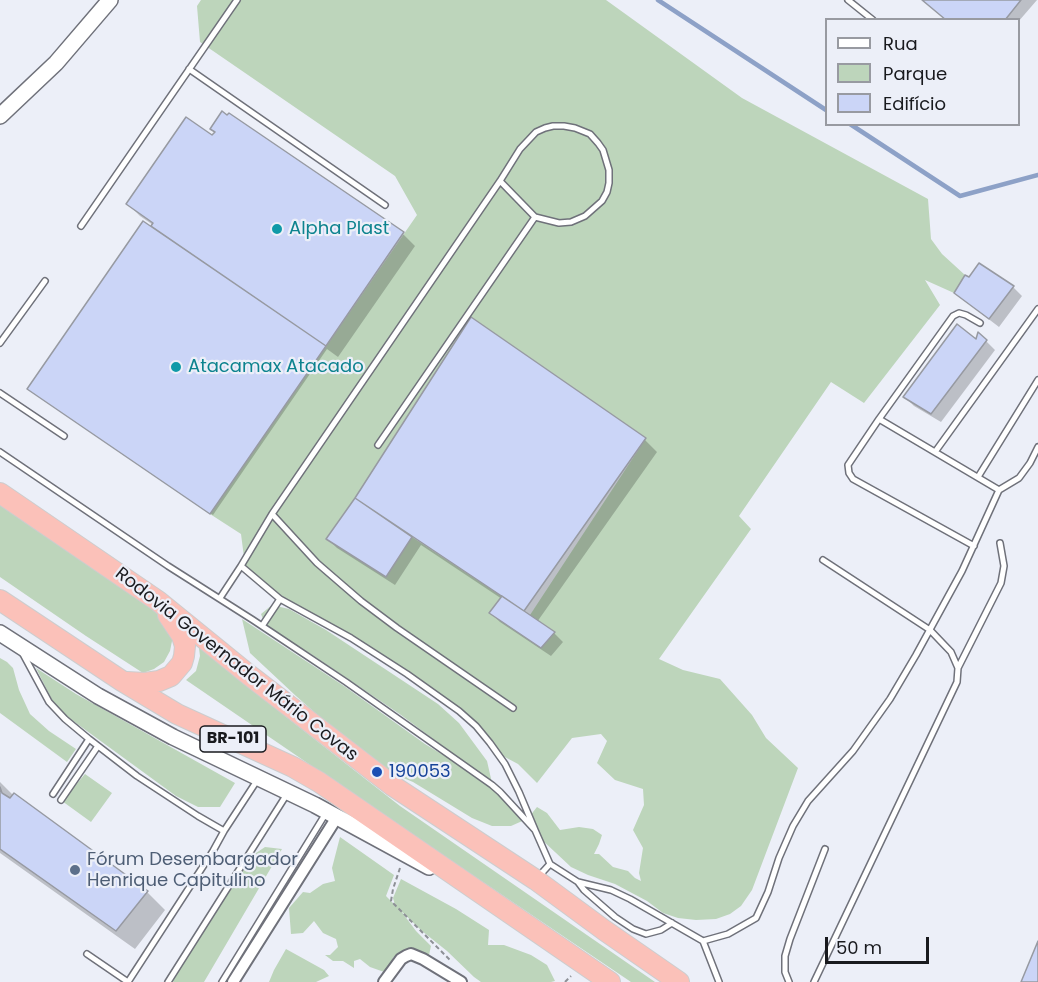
<!DOCTYPE html>
<meta charset="utf-8">
<style>
body{margin:0}
#map{position:relative;width:1038px;height:982px;overflow:hidden;background:#eceff8;font-family:Poppins,sans-serif}
canvas{display:block}
.legend{position:absolute;left:825px;top:18px;width:195px;height:108px;box-sizing:border-box;background:#eceff8;border:2px solid #989aa1;margin:0;padding:8px 10px;list-style:none;font-size:18px;color:#191a1e}
.legend li{display:flex;align-items:center;gap:12px;height:30px}
.legend b{width:30px;border:2px solid #989aa1}
.scale{position:absolute;left:825px;top:937px;width:104px;height:27px;box-sizing:border-box;border:3px solid #191a1e;border-top:0;padding-left:8px;font-size:18px;line-height:21px;white-space:nowrap;color:#191a1e;-webkit-text-stroke:4px #eceff8;paint-order:stroke}
</style>
<div id="map">
<canvas width="1038" height="982"></canvas>
<ul class="legend">
<li><b style="height:8px;background:#fff"></b>Rua</li>
<li><b style="height:16px;background:#bdd5bb"></b>Parque</li>
<li><b style="height:16px;background:#cbd5f7"></b>Edifício</li>
</ul>
<div class="scale">50 m</div>
</div>
<script>
const g = document.querySelector('canvas').getContext('2d');
g.lineJoin = 'round';
function fillPath(path, color) { g.fillStyle = color; g.fill(path, 'evenodd'); }
const shape = rows => new Path2D(rows.map(r => 'M' + r).join(''));
function trace(path, color, width, dash) { g.strokeStyle = color; g.lineWidth = width; g.lineCap = dash ? 'butt' : 'round'; g.setLineDash(dash || []); g.stroke(path); }
function write(font, color, halo, rows, align = 'center') {
  g.font = font + ' Poppins,sans-serif'; g.lineWidth = 4.5; g.setLineDash([]); g.textBaseline = 'middle'; g.strokeStyle = halo; g.fillStyle = color; for (const [text, x, y, turn = 0] of rows) {
    g.save(); g.translate(x, y); g.rotate((+turn || 0) * Math.PI / 180); g.textAlign = isNaN(turn) ? turn : align; if (halo) g.strokeText(text, 0, 0); g.fillText(text, 0, 0); g.restore();
  }
}
fillPath(shape([
 [201,0,606,0,742,98,928,199,931,239,942,254,965,275,954,293,925,280,940,305,864,403,831,382,739,516,751,529,659,659,683,670,720,679,752,715,766,738,798,768,752,890,741,906,730,914,716,919,696,920,678,918,663,913,647,901,615,884,588,875,571,867,540,838,529,818,511,826,492,826,472,818,413,782,377,767,296,696,250,653,242,619,344,686,425,744,481,778,529,817,537,807,547,813,560,830,579,827,593,829,602,835,599,844,594,854,599,854,613,867,628,871,635,878,641,881,639,873,643,848,633,830,644,805,643,789,615,780,597,763,607,741,601,734,572,738,537,783,518,764,503,756,495,754,460,713,341,629,287,599,261,583,245,565,241,534,210,514,417,215,395,176,200,42,197,6],
 [471,317,646,438,530,615,555,632,541,648,489,613,502,596,412,537,327,539,355,498],
 [0,503,154,609,165,619,172,633,172,641,170,651,164,662,154,669,143,673,86,636,0,577],
 [272,605,289,609,326,630,438,704,459,723,487,761,492,783,401,715,311,654,266,627,261,614],
 [198,640,285,716,400,806,655,982,631,982,360,799,186,680,196,671,200,656],
 [0,658,7,662,13,668,19,690,30,714,49,731,76,749,67,762,0,713],
 [36,668,76,694,235,783,220,807,198,807,176,796,65,715,55,706],
 [85,774,112,793,91,822,62,801],
 [340,837,394,875,386,896,395,905,393,898,401,879,456,909,489,930,488,945,504,945,531,955,547,965,555,981,551,982,481,982,474,977,447,951,422,931,401,911,416,931,431,946,429,955,393,957,392,965,387,973,370,967,360,959,354,961,354,968,343,961,333,961,325,955,330,955,338,947,336,939,323,933,314,921,303,933,291,934,289,908,303,892,310,893,323,884,335,881,332,868],
 [265,847,282,849,204,982,174,982,166,978,250,857],
 [286,949,324,970,329,976,316,982,269,982,274,970]
]), '#bdd5bb');
fillPath(shape([
 [922,0,1037,0,1018,22,1018,20,946,20],
 [213,137,403,234,415,246,338,357,327,349,213,515,31,391,153,225,140,216,128,204],
 [1013,287,1022,296,999,327,965,301,956,292],
 [471,319,645,440,657,452,537,622,554,633,563,642,551,656,500,622,491,613,502,599,421,545,395,585,337,548,328,539,362,502],
 [976,341,986,341,995,350,941,422,914,406,905,397],
 [0,782,14,796,14,795,147,892,165,910,135,949,0,853]
]), '#0003');
trace(shape([
 [658,0,826,110],
 [850,124,960,196,1038,175]
]), '#8da1c7', 4.5);
const building = shape([
 [922,0,1021,0,1005,20,946,20,922,0],
 [222,111,227,115,229,113,404,232,326,346,151,226,153,223,126,204,186,117,212,135,215,132,210,129,222,111],
 [143,221,326,346,210,514,27,389,143,221],
 [979,263,1014,286,989,319,954,293,965,275,969,277,979,263],
 [471,317,646,438,524,611,355,498,471,317],
 [957,324,976,339,978,332,987,340,931,414,903,397,957,324],
 [355,498,412,537,386,577,326,539,355,498],
 [502,596,555,632,541,648,489,613,502,596],
 [0,787,2,793,10,798,14,793,148,891,116,931,0,849,0,787],
 [1038,941,1038,982,1021,982,1038,941]
]);
fillPath(building, '#cbd5f7');
trace(building, '#979aa2', 1.5);
const lane = shape([
 [848,0,873,20],
 [189,69,385,205],
 [81,226,237,0],
 [0,343,45,281],
 [0,393,64,436],
 [879,419,953,316,959,313,966,315,980,323],
 [378,445,535,217,500,181],
 [0,452,168,566,253,620,346,682,492,785,500,792,535,830,550,864,539,876],
 [935,452,1038,309],
 [978,477,1038,380],
 [999,490,1019,478,1030,463,1038,447],
 [272,514,317,563,361,601,397,628,513,708],
 [220,598,241,566],
 [262,626,280,599],
 [23,654,49,702,65,719,89,739,137,776,198,816,224,831,213,851,128,982],
 [958,668,1001,583,1004,566,1000,543],
 [53,794,89,739],
 [61,800,98,746],
 [535,830,519,792,505,764,490,743,476,726,459,711,407,674,351,638,280,599,241,566,272,514,500,181,520,149,536,132,545,128,553,126,564,126,575,128,590,134,598,143,603,150,609,170,609,183,607,192,602,201,585,216,571,222,559,223,535,217],
 [224,831,258,779],
 [550,864,578,882,611,890,630,899,703,941,728,934,756,918,768,892,779,858,793,826,808,801,853,751,890,699,916,655,962,571,999,490,879,419,848,465,849,473,853,479,974,546],
 [578,882,584,890,615,917,633,929,646,934,661,930,672,923],
 [703,941,719,982],
 [87,954,128,982],
 [168,982,287,794],
 [222,982,326,813],
 [789,982,785,972,785,956,790,939,825,849],
 [814,982,957,682,958,668,951,652,930,630,823,560]
]);
const street = shape([
 [233,982,337,817],
 [384,982,401,959,406,956,411,954,423,959,461,982]
]);
const secondary = shape([
 [0,116,56,63,110,0],
 [0,633,98,696,173,737,315,805,429,867]
]);
const highway = shape([
 [0,493,158,601,249,675,393,786,536,880,604,930,679,982],
 [0,600,122,681,177,714,293,767,319,782,610,982],
 [127,682,145,683,159,681,171,676,182,663,184,656,185,646,182,636,168,615]
]);
trace(lane, '#6f717a', 8);
trace(street, '#6f717a', 14);
trace(secondary, '#6f717a', 18);
trace(highway, '#cccdce', 22);
trace(shape([
 [400,868,393,889,391,901,450,960],
 [565,982,571,976]
]), '#8d9096', 2, [4.5, 3]);
trace(lane, '#fff', 5);
trace(street, '#fff', 10);
trace(secondary, '#fff', 15);
trace(highway, '#fbc1b9', 20);
for (const [x, y, r, color] of [
 [277,229,6,"#0f9aa8"],
 [176,367,6,"#0f9aa8"],
 [377,772,6,"#1a4fb4"],
 [75,870,6,"#5c6f8a"]
]) { const dot = new Path2D(); dot.arc(x, y, r, 0, 2 * Math.PI); g.fillStyle = color; g.fill(dot); trace(dot, '#eceff8', 2); }
for (const [x, y, w] of [
 [233,739,66]
]) { const box = new Path2D(); box.roundRect(x - w / 2, y - 13, w, 26, 4.5); g.fillStyle = '#eceff8'; g.fill(box); trace(box, '#191a1e', 1.5); }
write('bold 16px', '#191a1e', null, [
 ["BR-101",233,739]
]);
write('18px', '#0d838f', '#eceff8', [
 ["Alpha Plast",289,229],
 ["Atacamax Atacado",188,367]
], 'left');
write('18px', '#191a1e', '#eceff8', [
 ["Rodovia Governador Mário Covas",236,665,38]
]);
write('18px', '#164399', '#eceff8', [
 ["190053",389,772]
], 'left');
write('18px', '#4e5e75', '#eceff8', [
 ["Fórum Desembargador",87,860],
 ["Henrique Capitulino",87,881]
], 'left');
</script>
